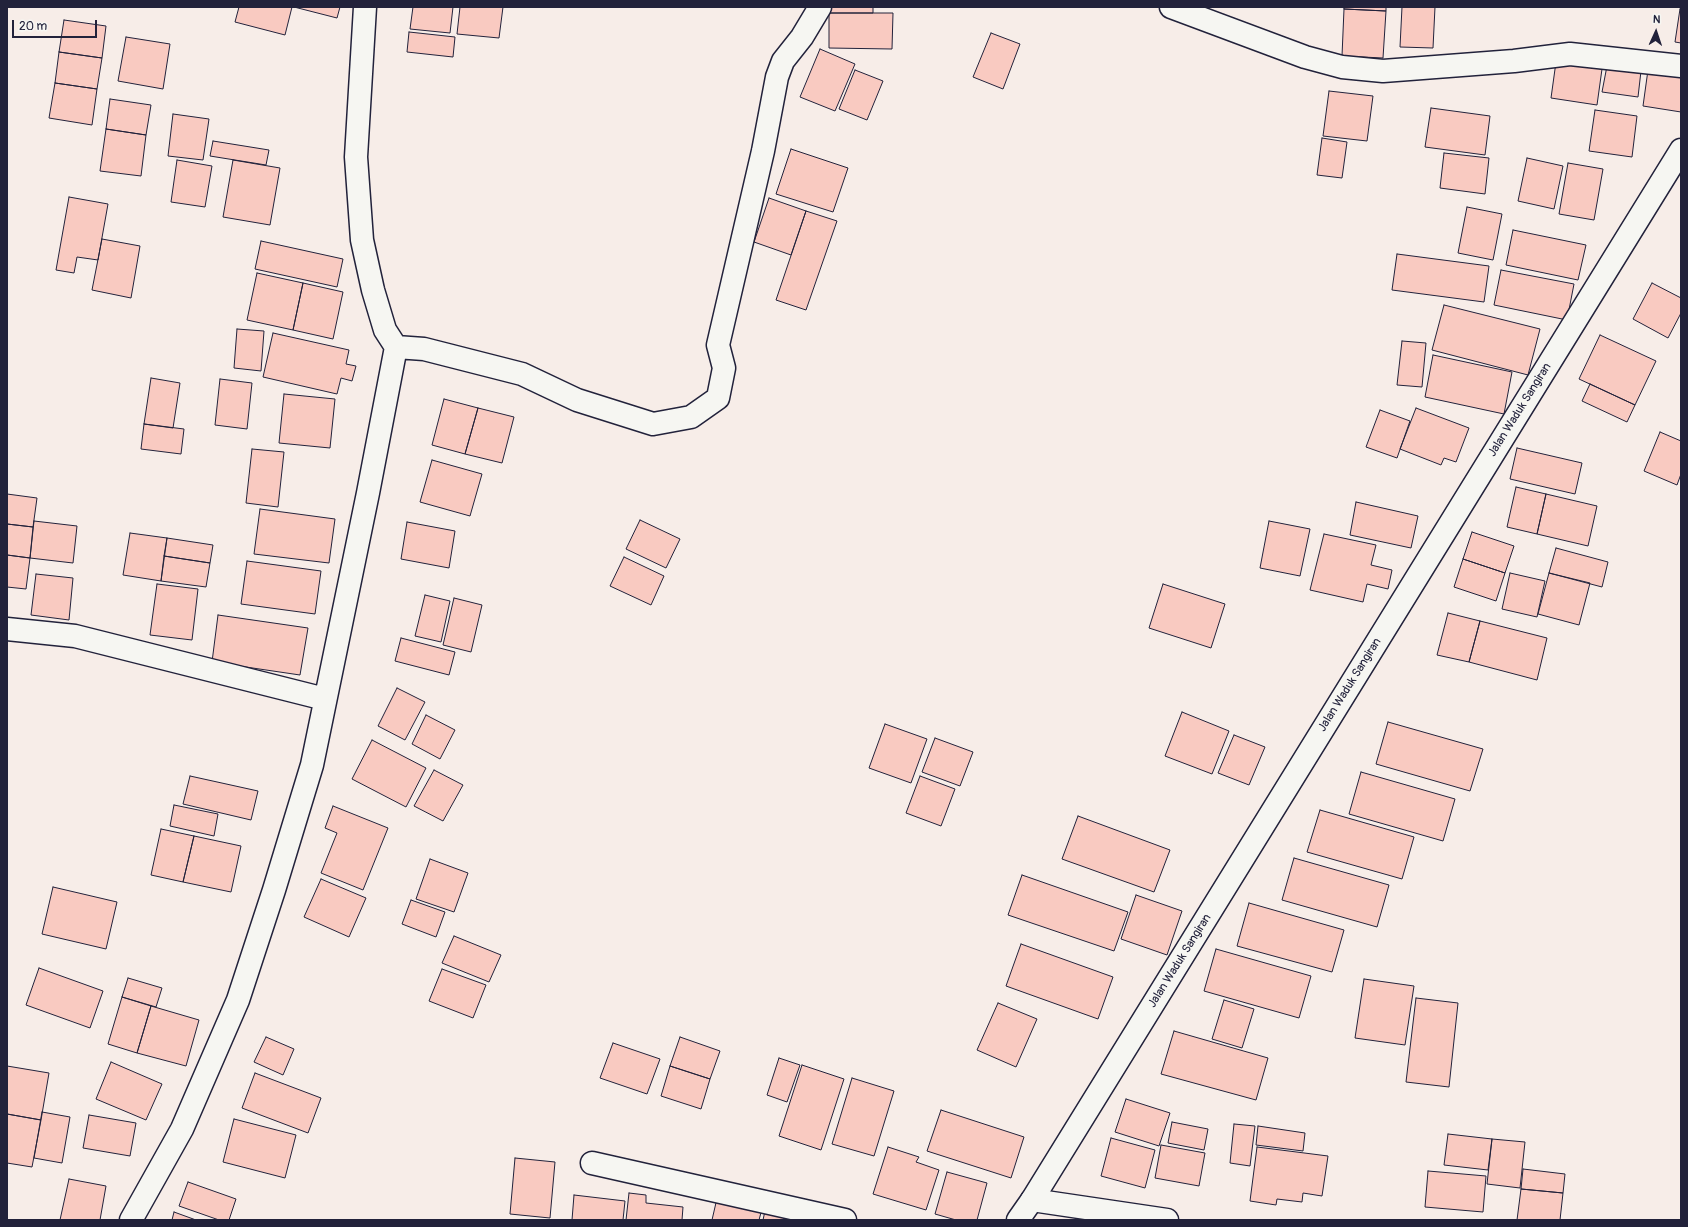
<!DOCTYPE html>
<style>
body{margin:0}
#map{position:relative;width:1688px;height:1227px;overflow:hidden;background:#f7ede8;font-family:Pangolin,sans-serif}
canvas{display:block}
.frame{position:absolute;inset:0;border:8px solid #22223b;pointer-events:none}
.north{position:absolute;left:1636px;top:12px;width:40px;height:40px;-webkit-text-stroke:3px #f6f6f2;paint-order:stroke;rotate:3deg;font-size:11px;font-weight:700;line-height:16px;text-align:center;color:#22223b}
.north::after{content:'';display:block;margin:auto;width:14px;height:18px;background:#22223b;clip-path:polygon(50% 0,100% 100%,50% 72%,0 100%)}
.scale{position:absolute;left:12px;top:20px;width:85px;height:18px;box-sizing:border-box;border:2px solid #22223b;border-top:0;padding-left:5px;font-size:12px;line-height:14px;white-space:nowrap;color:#22223b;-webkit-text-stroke:3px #f6f6f2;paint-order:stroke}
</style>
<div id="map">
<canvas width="1688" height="1227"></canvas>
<div class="frame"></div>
<div class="north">N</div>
<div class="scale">20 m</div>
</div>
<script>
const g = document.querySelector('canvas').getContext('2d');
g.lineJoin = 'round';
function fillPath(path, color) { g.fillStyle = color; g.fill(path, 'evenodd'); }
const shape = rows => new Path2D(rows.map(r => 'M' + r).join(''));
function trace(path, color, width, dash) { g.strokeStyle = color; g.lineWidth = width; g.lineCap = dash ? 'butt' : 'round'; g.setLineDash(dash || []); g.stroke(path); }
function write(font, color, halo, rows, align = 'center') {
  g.font = font + ' Pangolin,sans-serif'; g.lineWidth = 3; g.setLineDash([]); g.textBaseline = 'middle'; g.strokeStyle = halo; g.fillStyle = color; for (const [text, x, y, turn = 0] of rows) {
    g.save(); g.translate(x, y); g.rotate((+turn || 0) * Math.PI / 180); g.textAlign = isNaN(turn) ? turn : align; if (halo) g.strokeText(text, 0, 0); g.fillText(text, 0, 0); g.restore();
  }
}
const building = shape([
 [239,7,292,7,285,35,235,22,239,7],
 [294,7,340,7,337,18,294,7],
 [413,7,453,7,450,33,410,29,413,7],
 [460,7,503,7,499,38,457,34,460,7],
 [830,7,873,7,873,13,829,13,830,7],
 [1344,7,1386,7,1386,11,1344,9,1344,7],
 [1402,7,1435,7,1433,48,1400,47,1402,7],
 [1344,9,1386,11,1383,58,1342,56,1344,9],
 [1680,9,1681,9,1681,43,1675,42,1680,9],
 [829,13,893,13,892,49,829,48,829,13],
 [64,20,106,26,102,58,59,52,64,20],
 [409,32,455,37,453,57,407,52,409,32],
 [991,33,1020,44,1003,89,973,77,991,33],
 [126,37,170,44,163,89,118,81,126,37],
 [820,49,855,64,835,111,800,97,820,49],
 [59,52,102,58,97,89,55,83,59,52],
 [1556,62,1602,69,1597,105,1551,98,1556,62],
 [1607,66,1641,71,1638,97,1602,92,1607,66],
 [855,70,883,81,867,120,839,109,855,70],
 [1648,70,1681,75,1681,112,1643,106,1648,70],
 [55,83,97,89,92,125,49,118,55,83],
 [1329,91,1373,96,1367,141,1323,136,1329,91],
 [110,99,151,105,146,135,106,129,110,99],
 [1431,108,1490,116,1485,155,1425,147,1431,108],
 [1595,110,1637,116,1632,157,1589,151,1595,110],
 [173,114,209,119,203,160,168,156,173,114],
 [106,129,146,135,141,176,100,171,106,129],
 [1322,138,1347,142,1342,178,1317,175,1322,138],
 [213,141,269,150,266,165,210,156,213,141],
 [791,149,848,168,833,212,776,194,791,149],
 [1444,153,1489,158,1485,194,1440,188,1444,153],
 [1527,158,1563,166,1554,209,1518,201,1527,158],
 [177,160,212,166,205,207,171,202,177,160],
 [233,160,280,168,270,225,223,217,233,160],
 [1568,163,1603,169,1594,220,1559,214,1568,163],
 [69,197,108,204,98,260,77,257,74,273,56,270,69,197],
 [769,198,806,211,791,255,754,242,769,198],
 [1467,207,1502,214,1493,260,1458,253,1467,207],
 [806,211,837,221,806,310,776,300,806,211],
 [1513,230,1586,245,1578,280,1506,265,1513,230],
 [102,239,140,246,131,298,92,290,102,239],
 [261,241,343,259,337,287,255,269,261,241],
 [1397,254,1489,266,1484,302,1392,290,1397,254],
 [1501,270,1574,284,1567,320,1494,305,1501,270],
 [257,273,303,283,293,330,247,320,257,273],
 [303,283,343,292,333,339,293,330,303,283],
 [1652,283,1681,298,1681,313,1668,338,1633,319,1652,283],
 [1444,305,1540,329,1528,375,1432,350,1444,305],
 [237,329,264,331,261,371,234,368,237,329],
 [273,333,349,350,346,364,356,366,352,381,341,378,337,394,263,377,273,333],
 [1600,335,1656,361,1635,405,1579,379,1600,335],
 [1402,341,1426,343,1422,387,1397,385,1402,341],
 [1433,355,1512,372,1504,414,1425,397,1433,355],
 [151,378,180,383,173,428,144,424,151,378],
 [220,379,252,383,247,429,215,425,220,379],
 [1590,384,1635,405,1627,422,1582,401,1590,384],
 [284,394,335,399,330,448,279,443,284,394],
 [444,399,478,408,465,454,432,445,444,399],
 [478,408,514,417,502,463,465,454,478,408],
 [1416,408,1469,428,1456,462,1444,458,1441,465,1400,449,1416,408],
 [1380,410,1410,421,1397,458,1366,447,1380,410],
 [144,424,184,429,181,454,141,449,144,424],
 [1660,432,1681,441,1681,474,1677,485,1644,471,1660,432],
 [1517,448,1582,463,1575,494,1510,479,1517,448],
 [252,449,284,452,278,507,246,503,252,449],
 [432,460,482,474,470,516,420,502,432,460],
 [1516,487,1546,494,1537,534,1507,527,1516,487],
 [7,494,37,498,33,527,7,524,7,494],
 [1546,494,1597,506,1588,546,1537,534,1546,494],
 [1356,502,1418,516,1411,548,1350,535,1356,502],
 [260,509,335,519,329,563,254,554,260,509],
 [640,520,680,539,666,568,626,549,640,520],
 [34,521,77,526,73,563,30,558,34,521],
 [1269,521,1310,529,1300,576,1260,568,1269,521],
 [407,522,455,531,449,568,401,559,407,522],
 [7,524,33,527,30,558,7,555,7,524],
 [1472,532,1514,546,1505,573,1463,559,1472,532],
 [130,533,167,538,161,581,123,575,130,533],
 [1324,534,1376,545,1371,565,1392,570,1388,589,1367,584,1363,602,1310,590,1324,534],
 [167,538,213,545,210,563,164,556,167,538],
 [1556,548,1608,562,1602,587,1549,573,1556,548],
 [7,555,30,558,26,589,7,587,7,555],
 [164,556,210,563,206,587,161,581,164,556],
 [624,557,664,576,651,605,610,586,624,557],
 [1463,559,1505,573,1496,601,1454,587,1463,559],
 [247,561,321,571,315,614,241,604,247,561],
 [1510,573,1545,581,1537,617,1502,609,1510,573],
 [1549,573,1590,583,1579,625,1538,614,1549,573],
 [36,574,73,578,69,620,31,615,36,574],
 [157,584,198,589,192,640,150,635,157,584],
 [1163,584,1225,604,1211,648,1149,628,1163,584],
 [425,595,450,601,441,642,415,636,425,595],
 [454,598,482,605,471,652,443,645,454,598],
 [1448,613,1480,621,1469,662,1437,655,1448,613],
 [218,615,308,628,300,675,212,662,218,615],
 [1480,621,1547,638,1537,680,1469,662,1480,621],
 [401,638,455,652,449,675,395,661,401,638],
 [397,688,425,702,405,740,378,726,397,688],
 [1182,712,1229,731,1212,774,1165,756,1182,712],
 [426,715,455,730,440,759,412,744,426,715],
 [1388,722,1483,749,1470,791,1376,764,1388,722],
 [885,724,927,739,911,783,869,768,885,724],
 [1234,735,1265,747,1249,785,1218,773,1234,735],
 [935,738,973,752,960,786,922,772,935,738],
 [372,740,426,768,406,807,352,779,372,740],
 [434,770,463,785,443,821,414,806,434,770],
 [1361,772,1455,799,1443,841,1349,814,1361,772],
 [190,776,258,791,251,820,183,804,190,776],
 [920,776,955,789,941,826,906,813,920,776],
 [174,805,218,814,214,836,170,826,174,805],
 [333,806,388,828,363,890,321,873,337,833,325,828,333,806],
 [1320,810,1414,837,1402,879,1307,852,1320,810],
 [1078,816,1170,850,1154,892,1062,859,1078,816],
 [161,829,194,836,183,882,151,875,161,829],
 [194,836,241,846,231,892,183,882,194,836],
 [1294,858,1389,885,1377,927,1282,900,1294,858],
 [430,859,468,873,454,912,416,899,430,859],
 [1022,875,1128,912,1114,951,1008,915,1022,875],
 [321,879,366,898,349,937,304,917,321,879],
 [53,887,117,902,106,949,42,934,53,887],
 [1136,895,1182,911,1167,955,1121,939,1136,895],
 [411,900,445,912,436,937,402,924,411,900],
 [1249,903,1344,930,1332,972,1237,946,1249,903],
 [454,936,501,955,489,982,442,963,454,936],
 [1021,944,1113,977,1098,1019,1006,986,1021,944],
 [1216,949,1311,976,1299,1018,1204,991,1216,949],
 [39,968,103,991,90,1028,26,1005,39,968],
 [442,969,486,985,473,1018,429,1001,442,969],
 [128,978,162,988,156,1007,122,997,128,978],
 [1364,979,1414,986,1405,1045,1355,1038,1364,979],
 [122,997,151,1006,137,1053,108,1044,122,997],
 [1416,998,1458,1003,1449,1087,1406,1082,1416,998],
 [1224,1000,1254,1009,1242,1048,1212,1039,1224,1000],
 [998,1003,1037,1019,1016,1067,977,1050,998,1003],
 [151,1006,199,1020,186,1066,137,1053,151,1006],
 [1174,1031,1268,1058,1256,1100,1161,1074,1174,1031],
 [266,1037,294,1049,283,1075,254,1062,266,1037],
 [680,1037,720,1051,710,1079,670,1066,680,1037],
 [613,1043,660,1059,647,1094,600,1078,613,1043],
 [779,1058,800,1065,787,1102,767,1095,779,1058],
 [111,1062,162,1084,146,1120,96,1099,111,1062],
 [802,1065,844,1079,821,1150,779,1136,802,1065],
 [7,1066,49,1073,41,1120,7,1114,7,1066],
 [670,1066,710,1079,701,1109,661,1096,670,1066],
 [255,1073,321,1098,308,1133,242,1108,255,1073],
 [852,1078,894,1091,874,1156,832,1144,852,1078],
 [1126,1099,1170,1113,1159,1146,1115,1132,1126,1099],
 [941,1110,1024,1137,1011,1178,927,1151,941,1110],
 [42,1112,70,1117,62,1163,34,1158,42,1112],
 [7,1114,41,1120,32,1167,7,1163,7,1114],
 [89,1115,136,1123,130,1156,83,1148,89,1115],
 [234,1119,296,1135,285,1178,223,1162,234,1119],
 [1172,1122,1208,1129,1204,1150,1168,1143,1172,1122],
 [1234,1124,1255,1126,1250,1166,1230,1163,1234,1124],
 [1258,1126,1305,1133,1303,1151,1256,1145,1258,1126],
 [1448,1134,1492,1139,1488,1170,1444,1165,1448,1134],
 [1111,1138,1155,1150,1145,1188,1101,1176,1111,1138],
 [1492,1139,1525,1142,1520,1188,1487,1184,1492,1139],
 [1161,1145,1205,1153,1199,1186,1155,1178,1161,1145],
 [888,1147,919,1157,916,1162,939,1170,926,1210,873,1194,888,1147],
 [1257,1147,1328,1156,1322,1196,1303,1193,1302,1202,1277,1199,1276,1205,1250,1201,1257,1147],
 [515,1158,555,1162,550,1218,510,1214,515,1158],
 [1523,1169,1565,1174,1563,1193,1521,1189,1523,1169],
 [1428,1171,1486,1176,1483,1212,1425,1207,1428,1171],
 [947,1172,987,1183,977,1220,956,1220,935,1214,947,1172],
 [69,1179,106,1186,100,1220,60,1220,69,1179],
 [188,1182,236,1199,229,1220,219,1220,179,1206,188,1182],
 [1521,1189,1563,1193,1560,1220,1517,1220,1521,1189],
 [629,1193,646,1195,646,1203,683,1207,682,1220,626,1220,629,1193],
 [718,1194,763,1205,759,1220,712,1220,718,1194],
 [574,1195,625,1201,623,1220,572,1220,574,1195],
 [765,1211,808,1220,763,1220,765,1211],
 [174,1212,196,1220,172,1220,174,1212]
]);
fillPath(building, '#f9cac1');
trace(building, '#22223b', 1);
const minor = shape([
 [1171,7,1305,57,1342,67,1383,71,1514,61,1570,54,1681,66],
 [396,347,424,349,522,374,577,400,653,424,691,417,718,398,724,368,718,345,763,151,777,77,783,61,802,37,820,7],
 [7,629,75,636,325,699],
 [592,1163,845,1220],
 [1032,1200,1167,1220],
 [131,1220,182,1129,238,1000,274,890,312,765,368,493,396,347,385,330,373,290,362,240,356,157,365,7]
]);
const tertiary = shape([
 [1018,1220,1032,1200,1681,150]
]);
trace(minor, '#22223b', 25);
trace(tertiary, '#22223b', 25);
trace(minor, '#f6f6f2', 22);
trace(tertiary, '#f6f6f2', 22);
write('12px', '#22223b', '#f6f6f2', [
 ["Jalan Waduk Sangiran",1520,410,-58],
 ["Jalan Waduk Sangiran",1350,685,-58],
 ["Jalan Waduk Sangiran",1180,961,-58]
]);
</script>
